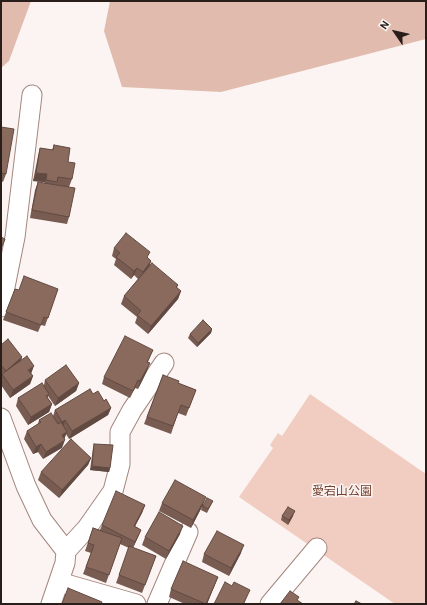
<!DOCTYPE html>
<meta charset="utf-8">
<style>
body{margin:0}
#map{position:relative;width:427px;height:605px;overflow:hidden;background:#fbf4f2;font-family:Karla,sans-serif}
canvas{display:block}
.frame{position:absolute;inset:0;border:2px solid #291e1a;pointer-events:none}
.north{position:absolute;left:375px;top:12px;width:40px;height:40px;-webkit-text-stroke:3px #fbf4f2;paint-order:stroke;rotate:304deg;font-size:11px;font-weight:700;line-height:16px;text-align:center;color:#291e1a}
.north::after{content:'';display:block;margin:auto;width:14px;height:18px;background:#291e1a;clip-path:polygon(50% 0,100% 100%,50% 72%,0 100%)}
</style>
<div id="map">
<canvas width="427" height="605"></canvas>
<div class="frame"></div>
<div class="north">N</div>
</div>
<script>
const g = document.querySelector('canvas').getContext('2d');
g.lineJoin = 'round';
function fillPath(path, color) { g.fillStyle = color; g.fill(path, 'evenodd'); }
const shape = rows => new Path2D(rows.map(r => 'M' + r).join(''));
function trace(path, color, width, dash) { g.strokeStyle = color; g.lineWidth = width; g.lineCap = dash ? 'butt' : 'round'; g.setLineDash(dash || []); g.stroke(path); }
function write(font, color, halo, rows, align = 'center') {
  g.font = font + ' Karla,"Noto Sans JP",sans-serif'; g.lineWidth = 3; g.setLineDash([]); g.textBaseline = 'middle'; g.strokeStyle = halo; g.fillStyle = color; for (const [text, x, y, turn = 0] of rows) {
    g.save(); g.translate(x, y); g.rotate((+turn || 0) * Math.PI / 180); g.textAlign = isNaN(turn) ? turn : align; if (halo) g.strokeText(text, 0, 0); g.fillText(text, 0, 0); g.restore();
  }
}
fillPath(shape([
 [310,394,426,474,426,604,395,604,239,497,273,448,270,445,278,433,282,436]
]), '#f1cdc1');
fillPath(shape([
 [1,1,31,1,9,61,1,68],
 [110,1,426,1,426,39,221,92,122,87,104,31]
]), '#e1bcae');
const minor = shape([
 [1,307,15,237,32,95],
 [1,418,26,486,42,520,66,551,65,563,51,604],
 [66,551,87,528,113,491,120,464,120,432,132,410,164,363],
 [59,582,136,604],
 [157,604,188,532],
 [270,604,317,548]
]);
trace(minor, '#a3867c', 21);
trace(minor, '#fff', 19);
fillPath(shape([
 [1,127,6,174,3,182,1,181],
 [54,145,68,162,72,179,69,187,69,217,67,224,30,218,35,190,38,182,44,183,45,182,33,181,38,156,40,148,52,150],
 [114,248,148,259,151,261,150,265,178,285,177,288,181,291,178,299,148,334,135,323,137,317,121,304,124,296,138,279,134,275,131,279,114,265,116,259,112,256],
 [15,289,19,290,58,289,45,326,41,325,38,332,3,320],
 [212,329,211,333,197,347,188,338,190,334],
 [1,345,22,357,21,360,33,376,30,384,10,398,1,385,1,377,2,374,3,374,1,371],
 [153,350,148,362,147,371,138,389,135,388,130,398,102,384,104,377],
 [163,375,178,383,196,390,186,416,178,413,171,434,144,424],
 [45,380,79,383,76,391,55,406,48,396,48,398,52,404,49,412,28,425,16,406,18,398,44,385],
 [93,394,104,401,111,408,108,415,69,439,66,434,43,459,38,452,33,454,24,439,27,431,38,424,39,420,53,416,55,410],
 [94,444,110,468,109,472,90,470,93,448],
 [91,458,88,465,59,498,38,480,41,472],
 [213,501,207,513,201,510,202,506,191,528,159,511,162,503,203,505],
 [145,505,142,513,135,526,141,530,138,537,133,548,156,556,142,593,116,583,129,548,120,544,106,583,83,574,91,553,85,551,93,528,100,530,102,525],
 [282,516,293,516,288,525,281,520],
 [180,534,166,559,142,545,145,537],
 [241,553,229,576,202,562,204,554],
 [218,577,207,604,185,604,169,597,171,589]
]), '#785b51');
fillPath(shape([
 [36,173,47,174,45,182,33,181],
 [151,261,148,269,140,280,143,272],
 [137,268,134,275,131,279,134,271],
 [181,291,178,299,148,334,151,326],
 [212,329,211,333,197,347,198,343],
 [22,357,21,362,4,375,6,371],
 [150,363,147,371,138,389,140,381],
 [34,366,31,374,28,370],
 [33,376,30,384,10,398,13,390],
 [79,383,76,391,55,406,58,398],
 [52,404,49,412,28,425,31,417],
 [111,408,108,415,69,439,72,431],
 [65,420,63,428,60,430,62,422],
 [67,432,64,440,62,435],
 [65,440,62,448,43,459,46,452],
 [41,444,38,452,33,454,36,447],
 [91,458,88,465,59,498,62,490],
 [92,466,110,468,109,472,90,470],
 [206,497,203,505,191,528,193,520],
 [145,505,142,513,131,534,134,526],
 [295,511,293,516,288,525,289,520],
 [183,526,180,534,166,559,169,551],
 [141,530,138,537,132,550,135,542],
 [244,545,241,553,229,576,231,568],
 [218,577,207,604,206,604],
 [250,590,244,604,243,604]
]), '#614a42');
const building = shape([
 [1,127,14,129,6,174,1,173,1,127],
 [54,145,70,148,68,162,75,163,72,179,58,177,57,182,46,180,47,174,36,173,40,148,53,150,54,145],
 [38,182,75,188,69,217,32,210,38,182],
 [126,233,150,252,147,257,151,261,143,272,137,268,134,271,116,257,120,253,114,248,126,233],
 [1,237,5,239,1,249,1,237],
 [152,263,178,285,176,287,181,291,151,326,137,315,141,311,124,296,152,263],
 [24,276,58,289,48,318,44,317,41,325,6,312,15,289,19,290,24,276],
 [203,320,212,329,198,343,190,334,203,320],
 [125,336,153,350,147,362,150,363,140,381,138,380,133,391,104,377,125,336],
 [8,339,22,357,6,371,1,365,1,345,8,339],
 [27,356,34,366,28,370,33,376,13,390,2,374,27,356],
 [66,365,79,383,58,398,45,380,66,365],
 [163,375,179,381,178,383,196,390,189,408,181,405,173,426,147,417,163,375],
 [42,383,49,394,46,396,52,404,31,417,18,398,42,383],
 [90,389,93,394,98,391,104,401,106,399,111,408,72,431,65,420,62,422,55,410,90,389],
 [51,413,58,424,61,422,67,432,62,435,65,440,46,452,41,444,36,447,27,431,41,422,39,420,51,413],
 [71,439,91,458,62,490,41,472,71,439],
 [94,444,113,445,110,468,92,466,94,444],
 [175,480,206,497,193,520,162,503,175,480],
 [116,491,145,505,134,526,141,530,135,542,102,525,116,491],
 [207,498,213,501,208,509,203,506,207,498],
 [288,507,295,511,289,520,282,516,288,507],
 [159,512,183,526,169,551,145,537,159,512],
 [93,528,122,538,109,575,86,567,94,545,88,543,93,528],
 [217,531,244,545,231,568,204,554,217,531],
 [129,546,156,556,145,585,119,575,129,546],
 [183,561,218,577,206,604,171,589,183,561],
 [225,582,232,586,234,582,250,590,243,604,214,604,225,582],
 [68,588,102,602,101,604,62,604,68,588],
 [290,591,299,597,297,600,303,604,280,604,290,591],
 [356,601,362,604,354,604,356,601]
]);
fillPath(building, '#8b6a5e');
trace(building, '#614a42', 1);
write('12px', '#74412e', '#fbf4f2', [
 ["愛宕山公園",342,492]
]);
</script>
